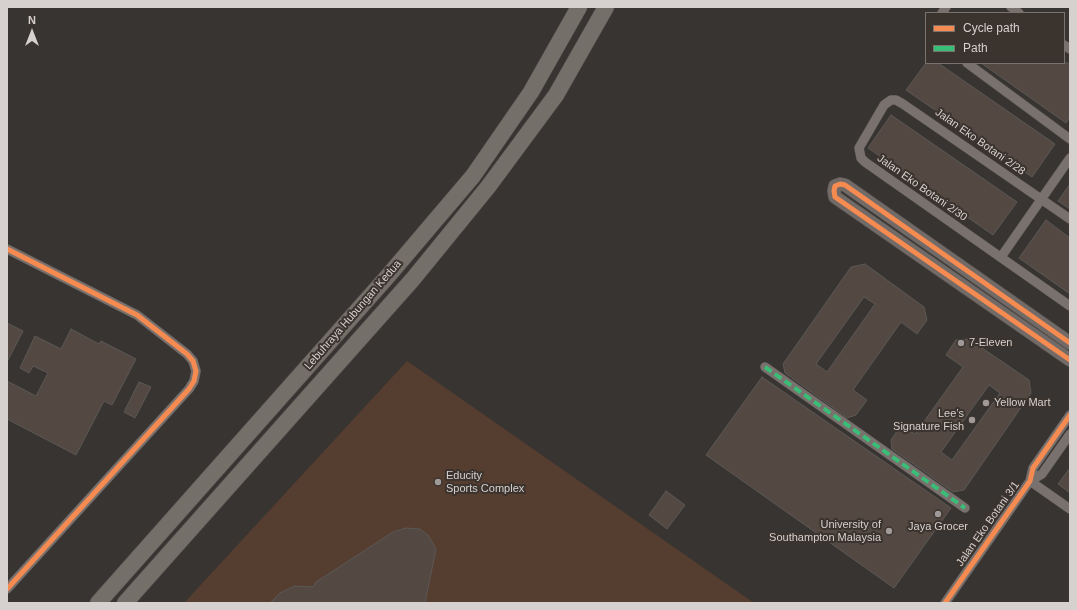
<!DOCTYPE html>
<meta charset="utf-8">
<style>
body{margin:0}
#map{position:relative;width:1077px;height:610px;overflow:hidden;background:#383431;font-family:Arial,sans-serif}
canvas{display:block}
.frame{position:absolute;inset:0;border:8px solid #d6d1ce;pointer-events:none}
.legend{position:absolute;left:925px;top:12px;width:140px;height:52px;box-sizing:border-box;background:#3b332e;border:1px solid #79726e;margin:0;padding:5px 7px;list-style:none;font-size:12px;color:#d6d1ce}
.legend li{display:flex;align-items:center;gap:8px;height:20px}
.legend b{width:20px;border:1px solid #79726e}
.north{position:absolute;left:12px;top:12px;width:40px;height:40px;-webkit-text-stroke:3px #3b332e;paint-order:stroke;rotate:0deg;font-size:11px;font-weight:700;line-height:16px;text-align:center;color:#d6d1ce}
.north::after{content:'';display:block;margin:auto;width:14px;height:18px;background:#d6d1ce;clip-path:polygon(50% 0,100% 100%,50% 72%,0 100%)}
</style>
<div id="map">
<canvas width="1077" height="610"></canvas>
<div class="frame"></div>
<ul class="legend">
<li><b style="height:5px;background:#f68b52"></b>Cycle path</li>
<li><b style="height:5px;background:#3abd76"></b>Path</li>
</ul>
<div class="north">N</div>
</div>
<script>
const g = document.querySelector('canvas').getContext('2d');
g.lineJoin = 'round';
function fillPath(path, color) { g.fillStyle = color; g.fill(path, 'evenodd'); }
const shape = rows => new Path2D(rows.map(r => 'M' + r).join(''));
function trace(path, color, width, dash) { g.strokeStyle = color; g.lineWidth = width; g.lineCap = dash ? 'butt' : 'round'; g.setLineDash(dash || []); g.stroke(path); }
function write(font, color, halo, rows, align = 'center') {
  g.font = font + ' Arial,sans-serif'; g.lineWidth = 4; g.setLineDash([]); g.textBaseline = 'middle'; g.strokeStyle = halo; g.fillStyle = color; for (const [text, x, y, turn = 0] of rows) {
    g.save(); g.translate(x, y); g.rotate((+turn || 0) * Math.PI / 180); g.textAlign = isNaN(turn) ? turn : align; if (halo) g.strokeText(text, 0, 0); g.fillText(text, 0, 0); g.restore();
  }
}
fillPath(shape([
 [407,361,754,603,184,603]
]), '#553d30');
const building = shape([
 [926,63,938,63,1055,144,1032,177,906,90,926,63],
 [981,63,1070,63,1070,117,1066,123,981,63],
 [891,115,1017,202,993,235,868,148,891,115],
 [1070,184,1070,209,1058,201,1070,184],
 [1046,220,1070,238,1070,294,1019,258,1046,220],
 [865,264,924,307,927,320,917,334,901,322,853,390,867,400,856,415,847,418,785,373,783,364,851,267,865,264],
 [864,297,875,304,827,372,816,364,864,297],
 [7,323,23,331,7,362,7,323],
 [71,329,99,344,101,341,136,359,112,405,104,401,76,455,7,419,7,381,36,396,48,373,33,366,29,373,20,368,35,336,61,349,71,329],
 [969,339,1029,380,1031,393,964,490,953,492,892,449,891,440,901,425,915,434,963,367,946,355,956,340,969,339],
 [989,385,1000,393,952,460,941,452,989,385],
 [762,377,951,508,894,588,706,455,762,377],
 [139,382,151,387,135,418,124,412,139,382],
 [1070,468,1070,493,1058,484,1070,468],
 [666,491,685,505,667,529,649,515,666,491],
 [406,528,420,529,428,535,436,549,425,603,270,603,280,593,295,586,313,587,316,582,393,532,406,528]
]);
fillPath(building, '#534842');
trace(building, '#5b5856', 1);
const street = shape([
 [1011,7,1019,13],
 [942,13,946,7],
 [1064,45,1070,49],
 [967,63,1070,139],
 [1070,219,903,104,896,100,891,100,884,105,859,148,861,158,865,162,1070,306],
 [7,249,137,315,187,354,193,361,196,371,194,381,189,389,7,589],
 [1001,257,1070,158],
 [765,367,965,508],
 [1030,481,1042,474,1070,434],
 [1030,481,1070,509],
 [945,603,1030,481,1033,468,1070,415]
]);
const secondary = shape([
 [1070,343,845,185,840,184,835,186,834,191,835,197,1070,360]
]);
const highway = shape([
 [98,603,388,276,473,176,531,92,579,7],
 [125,603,413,279,488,187,556,95,606,7]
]);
trace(street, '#54504e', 10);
trace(secondary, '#54504e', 14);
trace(highway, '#54504e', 17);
trace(street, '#79716d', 9);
trace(secondary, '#716a66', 13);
trace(highway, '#756f6a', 16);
trace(shape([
 [765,367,965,508]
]), '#3abd76', 4, [8, 4]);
trace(shape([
 [7,249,137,315,187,354,193,361,196,371,194,381,189,389,7,589],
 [1070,343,845,185,840,184,835,186,834,191,835,197,1070,360],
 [945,603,1030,481,1033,468,1070,415]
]), '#f68b52', 5);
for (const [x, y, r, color] of [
 [961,343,4,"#9f9a97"],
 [986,403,4,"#9f9a97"],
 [972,420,4,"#9f9a97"],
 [438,482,4,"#9f9a97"],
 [938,514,4,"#9f9a97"],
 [889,531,4,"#9f9a97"]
]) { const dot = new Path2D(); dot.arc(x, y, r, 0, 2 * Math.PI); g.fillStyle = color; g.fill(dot); trace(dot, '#3b332e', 1.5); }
write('11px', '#d6d1ce', '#3b332e', [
 ["Jalan Eko Botani 2/28",980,142,35],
 ["Jalan Eko Botani 2/30",922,188,35],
 ["Lebuhraya Hubungan Kedua",353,315,-49],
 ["Jalan Eko Botani 3/1",988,524,-55]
]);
write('11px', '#d6d1ce', '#3b332e', [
 ["7-Eleven",969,343],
 ["Yellow Mart",994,403],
 ["Lee’s",964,414,"right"],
 ["Signature Fish",964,427,"right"],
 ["Educity",446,476],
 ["Sports Complex",446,489],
 ["University of",881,525,"right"],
 ["Southampton Malaysia",881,538,"right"],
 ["Jaya Grocer",938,527,"center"]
], 'left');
</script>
